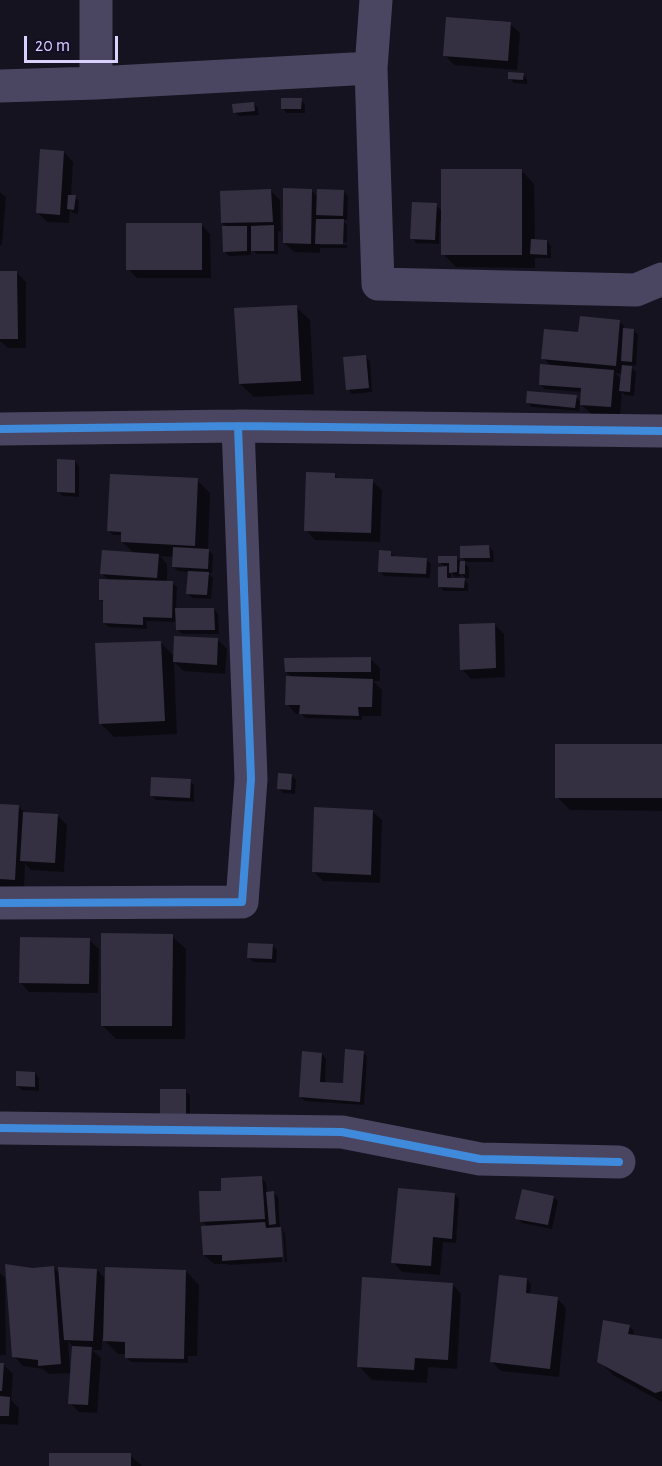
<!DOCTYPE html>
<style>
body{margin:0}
#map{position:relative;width:662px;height:1466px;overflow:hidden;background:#161320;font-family:"Alegreya Sans",sans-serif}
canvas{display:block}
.scale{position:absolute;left:24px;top:36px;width:94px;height:27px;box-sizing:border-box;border:3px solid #dbd1ff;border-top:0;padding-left:8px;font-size:18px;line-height:21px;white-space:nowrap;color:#dbd1ff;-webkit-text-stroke:4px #130d26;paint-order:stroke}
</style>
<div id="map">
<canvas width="662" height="1466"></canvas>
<div class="scale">20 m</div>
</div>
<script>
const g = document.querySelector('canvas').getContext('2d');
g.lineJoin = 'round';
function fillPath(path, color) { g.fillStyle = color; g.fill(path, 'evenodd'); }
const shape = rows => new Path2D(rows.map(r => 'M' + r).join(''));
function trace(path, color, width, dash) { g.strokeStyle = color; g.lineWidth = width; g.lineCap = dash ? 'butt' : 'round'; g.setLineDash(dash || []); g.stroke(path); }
fillPath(shape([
 [510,24,520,33,517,70,454,65,445,55],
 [523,74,527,79,527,84,514,83,510,78],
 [301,100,305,105,305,113,287,113,282,108],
 [254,104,258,108,259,115,239,116,234,112],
 [64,152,73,162,71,196,75,197,79,201,78,214,73,213,70,210,69,223,47,222,37,212],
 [521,170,534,184,535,240,547,241,551,246,551,258,535,258,535,268,456,267,443,254,443,221,440,221,439,244,416,243,412,238,436,205,442,211],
 [311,190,318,197,343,191,348,196,347,220,342,220,347,225,347,242,320,242,320,245,347,245,347,248,320,248,320,253,294,252,284,243],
 [271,191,280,200,281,231,278,231,278,254,257,254,251,248,251,255,229,256,224,251,227,227,222,223],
 [0,192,6,197,2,245,0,245],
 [201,224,210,234,211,278,137,278,128,269],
 [0,272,16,272,26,282,26,348,8,348,0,341],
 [296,307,310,320,314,394,254,397,240,384],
 [619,321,624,326,623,330,634,330,638,335,636,366,629,365,636,372,634,396,625,395,622,392,620,416,591,414,580,403,579,411,532,407,528,403,576,397,582,403,582,392,545,389,540,385,551,366,543,358,583,334],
 [615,373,622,374,622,380],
 [365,357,370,361,372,392,352,394,348,389],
 [75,461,79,466,79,497,63,496,58,492],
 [334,475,339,479,372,481,382,490,380,542,315,540,306,530],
 [197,480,210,493,208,550,213,555,212,573,208,573,213,578,211,599,192,598,188,593,189,572,178,571,173,567,174,557,160,556,167,564,167,583,172,583,177,587,176,609,214,609,218,614,219,634,182,634,177,629,177,622,146,621,147,629,109,627,104,623,105,604,100,599,110,581,102,574,134,553,122,542,122,535,113,535,109,531],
 [489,547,493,551,494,562,466,562,462,557],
 [390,552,395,557,426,559,431,564,430,578,384,576,380,571],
 [456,558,469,567,469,578,465,578,461,573,461,576,455,577,451,572,451,579,464,579,468,584,468,591,444,591,439,586,446,568,440,562],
 [494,624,504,634,505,677,471,679,462,669],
 [218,640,227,649,225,674,184,671,174,662,177,734,114,737,100,723,160,642,174,656],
 [370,659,380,668,380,681,373,681,382,690,381,716,362,716,362,720,306,718,301,714,296,714,287,704,292,677,286,672],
 [662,746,662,811,570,810,557,797],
 [291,775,296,780,295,794,283,793,279,788],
 [190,781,194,785,194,802,156,800,151,795],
 [0,805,18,806,25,813,58,816,67,825,64,872,31,870,25,864,24,889,0,888],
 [372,811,382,820,380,883,323,881,314,872],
 [172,936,186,949,185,1039,116,1039,102,1025],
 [89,940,99,949,98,993,29,992,20,982],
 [272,945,277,950,276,963,253,962,248,957],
 [363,1052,367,1057,364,1105,305,1101,300,1097,322,1054,326,1059,325,1084,344,1085],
 [35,1073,39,1078,39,1091,22,1090,17,1086],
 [185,1091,190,1095,190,1121,166,1121],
 [262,1178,266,1183,267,1193,274,1193,278,1197,280,1228,285,1233,287,1262,285,1262,283,1231,280,1231,282,1262,228,1265,227,1264,214,1264,204,1255,207,1227,202,1221,223,1192],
 [455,1195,459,1199,456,1243,443,1242,440,1275,402,1272,393,1262],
 [553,1197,558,1201,552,1229,522,1223,517,1218],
 [54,1268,61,1274,97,1270,106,1280,186,1271,199,1285,197,1356,188,1356,188,1363,131,1362,126,1357,126,1354,118,1354,102,1338,102,1350,92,1350,101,1358,97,1413,79,1412,70,1403,71,1373,49,1374,43,1369,23,1366,14,1356,32,1269],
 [68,1341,73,1347,72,1369,70,1369],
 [0,1273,5,1278,6,1355,0,1355],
 [527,1279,531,1284,530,1295,557,1298,566,1308,559,1377,501,1371,491,1361],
 [452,1284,461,1294,457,1369,428,1367,427,1383,372,1380,359,1366],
 [629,1326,634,1331,633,1336,662,1341,662,1402,613,1375,599,1361],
 [0,1364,3,1364,13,1374,11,1400,19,1408,18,1425,0,1424],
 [130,1455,142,1466,51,1466]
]), '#0007');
fillPath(shape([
 [446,17,511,22,508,61,443,56],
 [508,72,524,73,523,80,508,79],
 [281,98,302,98,301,109,281,109],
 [254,102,255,111,233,113,232,104],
 [40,149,64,151,60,215,36,213],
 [441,169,522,169,522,255,441,255],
 [283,188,312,189,311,244,283,243],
 [271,189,273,222,221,223,220,191],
 [317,189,344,190,343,216,316,215],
 [68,195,76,195,74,210,67,209],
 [412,202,437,203,435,240,410,239],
 [316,219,344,219,343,244,315,244],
 [126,223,202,223,202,270,126,270],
 [274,225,274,251,251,251,251,226],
 [222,226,247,226,247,251,223,252],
 [531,239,547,240,547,255,530,254],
 [0,271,17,271,18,339,0,339],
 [297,305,301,381,239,384,234,308],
 [580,316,620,320,616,366,541,359,544,329,578,332],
 [623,328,634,329,632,362,621,361],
 [366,355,369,388,346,390,343,357],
 [540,364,614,370,611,407,580,405,581,388,539,385],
 [622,365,632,366,630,392,619,391],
 [527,391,577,395,575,408,526,403],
 [57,459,75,460,75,493,57,492],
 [306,472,335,473,335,478,373,479,371,533,304,531],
 [110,474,198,478,195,546,121,542,121,532,107,531],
 [489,545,490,558,460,558,460,546],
 [173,547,209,549,208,569,172,567],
 [102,550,159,554,157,578,100,574],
 [379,550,391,551,391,556,427,558,426,574,378,572],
 [438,556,457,556,457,572,449,573,449,563,438,563],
 [460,561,465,561,465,574,459,574],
 [447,566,447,578,465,578,464,588,438,587,438,567],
 [188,571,209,572,207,595,186,594],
 [99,579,173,581,172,618,143,617,143,625,103,623,103,600,99,600],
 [175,608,214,608,215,630,176,630],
 [495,623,496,668,460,670,459,624],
 [174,636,218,638,217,665,173,662],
 [161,641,165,721,99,724,95,643],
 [371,657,371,672,285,672,284,658],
 [286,676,373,679,372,707,358,707,359,716,299,714,300,705,285,705],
 [555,744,662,744,662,798,555,798],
 [278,773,292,774,291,790,277,789],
 [151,777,191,779,190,798,150,796],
 [0,804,19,805,15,880,0,879],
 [314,807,373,810,371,875,312,872],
 [23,812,58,814,55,863,20,861],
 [101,933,173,934,172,1026,101,1026],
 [20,937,90,938,89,984,19,983],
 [248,943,273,944,272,959,247,958],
 [345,1049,364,1051,360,1102,299,1097,302,1051,322,1053,320,1082,343,1083],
 [16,1071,35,1072,35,1087,16,1086],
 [160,1089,186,1089,186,1117,160,1117],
 [262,1176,265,1219,200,1222,199,1191,221,1191,221,1178],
 [398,1188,455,1193,452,1239,433,1237,431,1266,391,1263],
 [522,1189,554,1196,548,1225,515,1219],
 [274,1191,276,1224,269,1225,266,1192],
 [265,1222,266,1228,281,1227,283,1257,222,1261,222,1255,203,1255,201,1226],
 [5,1264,32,1268,54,1266,61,1364,38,1366,38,1360,12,1357],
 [58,1267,97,1269,93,1341,64,1340],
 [105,1267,186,1270,184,1359,125,1358,125,1342,103,1341],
 [499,1275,527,1278,526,1293,558,1297,550,1369,490,1362],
 [362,1277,453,1283,448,1360,415,1358,414,1370,357,1367],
 [603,1320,630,1325,628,1334,662,1339,662,1391,655,1393,597,1362],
 [72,1346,92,1347,88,1405,68,1404],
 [0,1363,4,1363,2,1391,0,1391],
 [0,1396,10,1397,9,1416,0,1416],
 [49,1453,131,1453,131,1466,49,1466]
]), '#343042');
trace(shape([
 [376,0,371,68,378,284,636,290,662,279],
 [96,83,96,0],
 [0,86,96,83,371,68],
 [0,429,238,426,662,431],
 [0,903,242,902,251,779,238,426],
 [0,1128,342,1132,480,1159,619,1162]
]), '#4a4661', 33);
trace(shape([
 [0,429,238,426,662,431],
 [0,903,242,902,251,779,238,426],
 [0,1128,342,1132,480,1159,619,1162]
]), '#408adc', 8);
</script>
